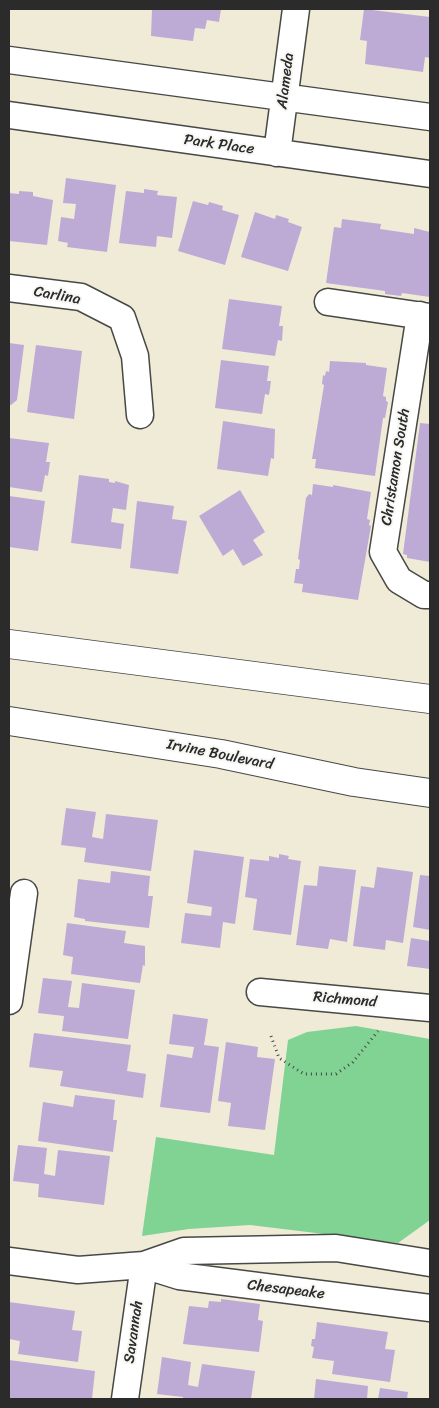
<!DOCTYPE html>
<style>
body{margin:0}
#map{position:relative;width:439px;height:1408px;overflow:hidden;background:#efebd7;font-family:Sriracha,sans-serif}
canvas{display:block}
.frame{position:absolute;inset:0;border:10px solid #2b2b2b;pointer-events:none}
</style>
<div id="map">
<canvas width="439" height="1408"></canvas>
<div class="frame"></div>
</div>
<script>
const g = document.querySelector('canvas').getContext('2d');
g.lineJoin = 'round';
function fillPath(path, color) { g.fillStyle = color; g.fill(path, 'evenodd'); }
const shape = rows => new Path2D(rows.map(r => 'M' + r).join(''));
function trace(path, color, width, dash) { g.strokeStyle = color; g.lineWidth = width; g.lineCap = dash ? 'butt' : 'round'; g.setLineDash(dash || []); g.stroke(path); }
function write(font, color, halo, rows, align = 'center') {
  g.font = font + ' Sriracha,sans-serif'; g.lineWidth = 4; g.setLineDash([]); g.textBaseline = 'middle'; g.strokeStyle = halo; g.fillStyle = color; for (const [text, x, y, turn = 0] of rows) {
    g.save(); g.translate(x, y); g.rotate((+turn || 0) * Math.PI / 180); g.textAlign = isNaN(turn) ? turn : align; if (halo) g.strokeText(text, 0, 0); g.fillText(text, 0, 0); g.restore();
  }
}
fillPath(shape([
 [356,1026,430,1039,430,1220,398,1243,250,1225,189,1229,142,1236,156,1137,274,1155,288,1040,307,1032]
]), '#81d394');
fillPath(shape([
 [152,9,221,9,219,22,207,20,205,29,195,28,193,41,151,36],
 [364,9,430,17,430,58,425,57,423,72,365,64,367,41,360,40],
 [66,178,116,185,107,252,67,247,68,243,58,241,61,217,74,219,76,204,63,203],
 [144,189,158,191,157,195,177,197,172,238,157,236,156,247,119,243,126,191,144,193],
 [19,191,33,192,33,196,53,200,47,245,9,241,9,193,19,194],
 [193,201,208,205,209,202,223,206,222,210,239,215,225,265,178,251],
 [255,212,275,219,276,215,289,219,288,222,302,227,288,271,241,257],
 [342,219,381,224,380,229,414,234,414,228,430,232,430,297,402,293,401,296,385,294,385,291,326,283,334,227,341,228],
 [229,299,282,306,279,326,283,326,282,341,278,340,275,356,222,349],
 [9,343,24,345,17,400,11,405,9,404],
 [36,345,82,351,74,419,27,412],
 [221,360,269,366,267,381,271,381,269,395,265,394,262,414,215,408],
 [330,361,366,363,366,365,387,368,383,396,386,397,386,401,388,402,385,418,383,418,375,476,315,468,316,459,312,459,324,385,322,384,323,375,325,376,326,371,329,372],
 [223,421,275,429,274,459,271,458,268,476,217,469],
 [420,423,430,424,430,562,407,558,407,555,403,554],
 [9,438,49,443,46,462,50,462,48,476,45,475,42,492,9,487],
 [79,475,109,479,109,482,115,483,115,481,129,485,126,510,113,508,111,522,124,524,121,549,71,543],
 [313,484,333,487,333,485,371,492,367,519,370,520,369,525,371,526,358,600,302,592,303,584,294,583,296,569,299,569,300,560,298,559,306,498,309,494,312,495],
 [240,490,265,532,253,540,263,555,243,566,233,549,223,556,199,516],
 [9,496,45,501,38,551,9,547],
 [137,501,174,506,172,519,187,521,178,574,130,568],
 [66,808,96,812,92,837,103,839,106,814,158,820,151,871,84,862,86,848,61,845],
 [194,850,244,857,235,924,223,922,220,948,181,943,185,913,211,916,212,907,187,903],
 [279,854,289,856,288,859,301,861,291,935,253,930,257,899,245,897,250,859,269,861,269,856,279,858],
 [319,866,356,870,347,942,330,939,328,949,296,945,304,885,317,886],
 [377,867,413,872,403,943,386,940,385,950,353,946,361,886,374,888],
 [111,871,150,876,148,896,153,896,149,928,85,921,85,919,74,917,78,879,110,883],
 [420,875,430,876,430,930,413,927],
 [67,923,126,931,124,943,145,946,145,966,143,965,140,983,71,974,73,957,63,955],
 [411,938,430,941,430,969,407,966],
 [43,978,72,981,68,1007,79,1008,82,983,135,990,128,1039,62,1031,64,1016,38,1013],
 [173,1014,208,1019,204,1045,219,1047,210,1113,160,1107,167,1054,192,1058,194,1047,169,1044],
 [34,1033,131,1045,127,1071,146,1074,143,1098,60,1086,63,1071,29,1067],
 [226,1042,258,1047,257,1057,275,1059,265,1130,228,1126,231,1103,218,1101],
 [75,1095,115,1100,113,1120,117,1120,113,1152,38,1141,43,1102,73,1107],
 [18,1145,47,1148,44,1174,55,1176,58,1150,110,1156,104,1205,38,1197,39,1184,13,1181],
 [221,1299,260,1304,258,1320,263,1321,259,1352,183,1344,189,1306,208,1308,209,1301,221,1302],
 [9,1302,75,1311,72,1330,82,1331,78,1362,18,1354,20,1341,9,1339],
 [317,1322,388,1332,385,1349,395,1350,390,1382,332,1374,334,1361,312,1358,314,1347,311,1346,312,1339,315,1339],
 [162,1357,191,1362,188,1385,198,1387,202,1364,255,1371,251,1399,183,1399,183,1397,157,1394],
 [9,1360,95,1371,92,1399,9,1399],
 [316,1379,368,1386,367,1399,314,1399],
 [380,1388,408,1392,407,1399,378,1399]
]), '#bdabd6');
const minor = shape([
 [9,60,430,117],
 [9,115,430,174],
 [277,153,296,9],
 [9,288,81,297,122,318,135,356,140,415],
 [328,302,430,317],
 [420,315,383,552,399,580,424,595,430,595],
 [260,992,430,1008],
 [9,1001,24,893],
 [9,1261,78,1270,144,1265,184,1251,336,1248,430,1263],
 [144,1265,179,1276,430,1308],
 [125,1399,144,1265]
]);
const major = shape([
 [9,644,430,699],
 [9,721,221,754,354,782,430,793]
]);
trace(minor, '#484845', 29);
trace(major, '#484845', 30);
trace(shape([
 [271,1036,279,1058,304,1074,336,1074,353,1062,378,1031]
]), '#484845', 3, [1, 4]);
trace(minor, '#fff', 26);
trace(major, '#fff', 28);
write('15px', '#2b2b2b', '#f6f6f2', [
 ["Alameda",286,81,-83],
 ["Park Place",219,145,8],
 ["Carlina",57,296,10],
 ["Christamon South",396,467,-81],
 ["Irvine Boulevard",220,755,11],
 ["Richmond",345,1000,5],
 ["Chesapeake",286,1290,7],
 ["Savannah",134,1332,-82]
]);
</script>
